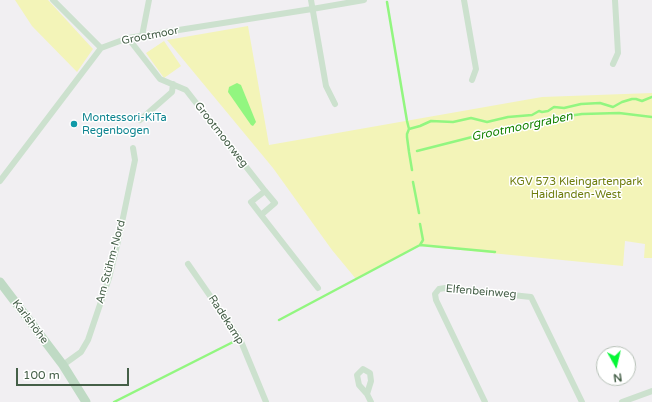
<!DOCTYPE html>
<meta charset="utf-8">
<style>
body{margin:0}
#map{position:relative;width:652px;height:402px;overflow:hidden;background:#f1eff2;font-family:"Varela Round",sans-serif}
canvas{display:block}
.north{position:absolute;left:596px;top:346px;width:40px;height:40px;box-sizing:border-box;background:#fff;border:1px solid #b5bfb6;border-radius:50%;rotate:172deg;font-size:11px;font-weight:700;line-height:16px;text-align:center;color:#455f48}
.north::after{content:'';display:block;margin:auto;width:14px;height:18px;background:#04f735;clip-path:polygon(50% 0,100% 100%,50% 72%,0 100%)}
.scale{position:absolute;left:16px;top:368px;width:113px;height:18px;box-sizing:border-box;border:2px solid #455f48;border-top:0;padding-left:5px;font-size:12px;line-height:14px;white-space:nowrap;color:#455f48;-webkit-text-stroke:3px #fff;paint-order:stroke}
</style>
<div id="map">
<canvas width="652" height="402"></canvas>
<div class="north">N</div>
<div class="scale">100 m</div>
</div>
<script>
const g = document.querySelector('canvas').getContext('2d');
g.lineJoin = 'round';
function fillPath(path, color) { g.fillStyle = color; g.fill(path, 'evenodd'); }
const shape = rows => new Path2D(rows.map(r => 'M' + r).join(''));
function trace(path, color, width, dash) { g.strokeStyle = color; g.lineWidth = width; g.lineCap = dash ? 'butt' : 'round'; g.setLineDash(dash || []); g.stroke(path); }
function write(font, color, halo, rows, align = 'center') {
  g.font = font + ' "Varela Round",sans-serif'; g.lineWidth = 3; g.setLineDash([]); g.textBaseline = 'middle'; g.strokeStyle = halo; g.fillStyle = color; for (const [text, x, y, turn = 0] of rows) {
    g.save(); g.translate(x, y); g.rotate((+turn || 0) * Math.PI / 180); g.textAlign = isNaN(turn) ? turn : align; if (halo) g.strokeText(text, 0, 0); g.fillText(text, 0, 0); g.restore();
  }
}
fillPath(shape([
 [15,0,48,0,93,49,77,72,32,26],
 [248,26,269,145,542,97,652,93,652,258,644,258,645,244,625,241,623,266,420,246,356,279,332,250,273,168,167,40],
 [164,41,181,66,164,78,146,53]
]), '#f3f4b8');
fillPath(shape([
 [237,83,241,85,256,122,253,126,251,125,228,92,229,87]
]), '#92f680');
trace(shape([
 [387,2,407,121,409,129,407,134,407,137,409,152,412,170],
 [409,129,420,126,431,121,453,122,471,118,487,122,508,117,532,115,539,111,542,112,548,111,554,107,564,108,581,104,600,103,613,107,622,102,632,99,636,99,642,101,652,97],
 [417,151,484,134,561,117,582,114,619,113,652,117],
 [413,182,419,213],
 [420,245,495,252],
 [279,320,420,245,423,240,420,224],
 [114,402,235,341]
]), '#92f680', 2.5);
trace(shape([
 [53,0,101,48],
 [311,0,326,86,335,104],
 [464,0,476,69,472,80],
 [142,36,149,0],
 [128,38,160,79,186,90,265,191,251,202,261,215,275,203,265,191],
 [613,64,618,53,615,0],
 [140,120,172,92,173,84],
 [0,181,101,48,128,38,312,9,364,0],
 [261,215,318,288],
 [188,264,240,339,266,402],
 [63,365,81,352,88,340,109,278,119,237,135,160,133,148],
 [367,394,371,381,370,373,363,369,357,375,359,385,367,394,371,402],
 [485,402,436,300,435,294,439,289,445,288,531,297,582,402],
 [622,402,652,391]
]), '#cce1ce', 6);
trace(shape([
 [0,282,63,365,86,402]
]), '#bfdac4', 9);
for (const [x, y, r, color] of [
 [74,124,4,"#0f9aa8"]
]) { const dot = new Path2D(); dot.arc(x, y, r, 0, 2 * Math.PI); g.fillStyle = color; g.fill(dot); trace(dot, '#fff', 1.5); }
write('11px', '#455f48', '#fff', [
 ["Grootmoor",150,36,-11],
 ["Grootmoorweg",221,135,52],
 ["Am Stühm-Nord",111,262,-75],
 ["Elfenbeinweg",481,292,5],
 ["Radekamp",226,320,57],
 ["Karlshöhe",30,322,53]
]);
write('11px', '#0d838f', '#fff', [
 ["Montessori-KiTa",82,118],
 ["Regenbogen",82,131]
], 'left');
write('11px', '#6e7d0c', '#fff', [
 ["KGV 573 Kleingartenpark",576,182],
 ["Haidlanden-West",576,195]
]);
write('italic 12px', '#188505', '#fff', [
 ["Grootmoorgraben",522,127,-12]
]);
</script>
